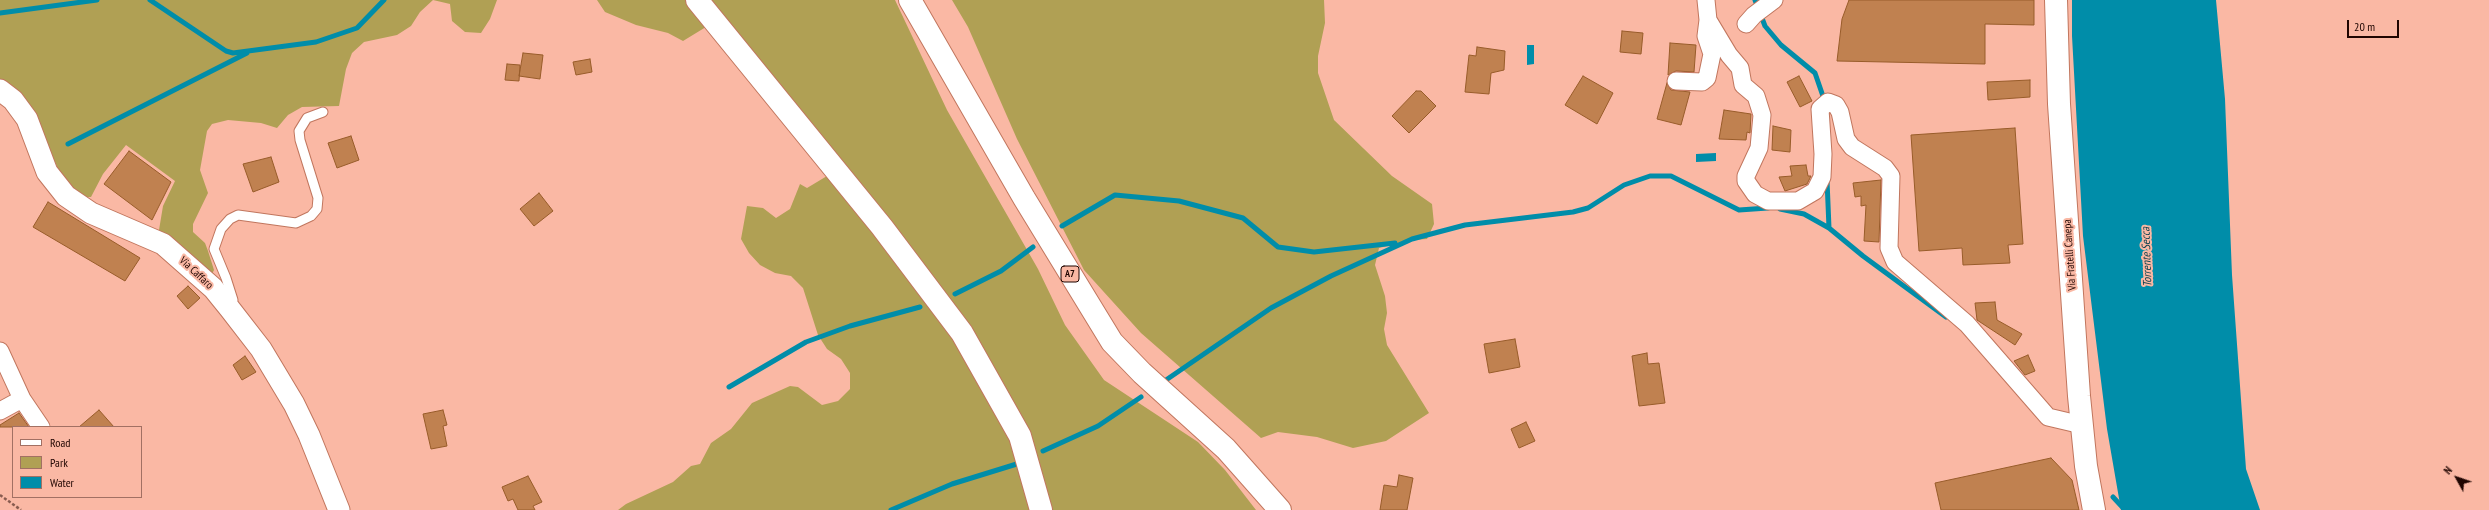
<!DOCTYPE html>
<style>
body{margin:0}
#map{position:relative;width:2489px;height:510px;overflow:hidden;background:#fab8a4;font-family:"PT Sans Narrow",sans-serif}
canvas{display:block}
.legend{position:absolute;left:12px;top:426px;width:130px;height:72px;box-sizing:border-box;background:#fab8a4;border:1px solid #a27063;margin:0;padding:5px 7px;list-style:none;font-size:12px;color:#1f0501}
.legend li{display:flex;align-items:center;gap:8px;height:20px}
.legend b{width:20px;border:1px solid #a27063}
.north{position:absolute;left:2437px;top:458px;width:40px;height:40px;-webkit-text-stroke:3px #fab8a4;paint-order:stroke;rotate:310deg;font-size:11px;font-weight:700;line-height:16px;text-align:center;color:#1f0501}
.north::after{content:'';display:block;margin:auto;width:14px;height:18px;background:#1f0501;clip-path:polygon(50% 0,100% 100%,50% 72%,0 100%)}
.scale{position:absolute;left:2347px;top:20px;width:52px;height:18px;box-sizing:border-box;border:2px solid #1f0501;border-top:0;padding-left:5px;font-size:12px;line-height:14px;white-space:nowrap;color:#1f0501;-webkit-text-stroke:3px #fab8a4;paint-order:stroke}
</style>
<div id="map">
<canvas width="2489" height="510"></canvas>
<ul class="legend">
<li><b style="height:5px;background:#fff"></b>Road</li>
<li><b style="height:11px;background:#b0a054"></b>Park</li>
<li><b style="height:11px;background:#008da9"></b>Water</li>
</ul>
<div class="north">N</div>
<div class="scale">20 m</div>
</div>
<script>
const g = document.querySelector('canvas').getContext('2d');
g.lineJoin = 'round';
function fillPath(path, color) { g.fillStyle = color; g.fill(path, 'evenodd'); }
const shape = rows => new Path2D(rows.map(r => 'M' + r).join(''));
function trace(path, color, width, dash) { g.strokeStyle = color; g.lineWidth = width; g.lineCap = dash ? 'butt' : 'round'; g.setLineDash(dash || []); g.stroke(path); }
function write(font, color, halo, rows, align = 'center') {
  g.font = font + ' "PT Sans Narrow",sans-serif'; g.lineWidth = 4; g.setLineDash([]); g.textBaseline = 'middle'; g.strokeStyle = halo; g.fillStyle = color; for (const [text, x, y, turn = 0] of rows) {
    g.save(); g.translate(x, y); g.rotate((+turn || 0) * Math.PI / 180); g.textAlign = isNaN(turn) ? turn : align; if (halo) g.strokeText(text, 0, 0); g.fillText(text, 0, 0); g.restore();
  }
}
fillPath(shape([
 [0,0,497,0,490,19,481,33,465,32,452,21,450,4,433,0,420,12,411,26,397,35,364,42,352,53,346,69,339,106,302,107,288,115,277,128,261,123,228,120,212,124,207,131,200,170,208,193,193,224,193,232,205,243,208,251,214,270,211,276,159,230,163,206,175,181,126,145,103,174,91,197,82,197,64,182,33,113,0,81],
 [597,0,895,0,947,110,1038,269,1065,325,1104,380,1198,442,1225,470,1256,510,618,510,626,504,673,482,691,466,700,464,711,443,731,429,752,403,790,386,798,387,822,405,838,401,850,389,850,373,841,359,827,349,818,335,803,288,791,276,775,273,760,265,749,253,741,239,747,206,763,208,776,218,790,209,800,184,807,188,832,173,719,19,683,41,668,33,636,25,605,12],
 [952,0,1324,0,1325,23,1318,56,1318,73,1334,120,1392,176,1432,204,1434,224,1427,239,1411,240,1379,248,1375,265,1385,296,1387,313,1384,329,1387,345,1429,413,1386,441,1353,448,1317,437,1278,432,1261,438,1141,333,1084,270,1017,139,968,27]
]), '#b0a054');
fillPath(shape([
 [2072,0,2216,0,2225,99,2232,275,2246,469,2260,510,2121,510,2107,429,2083,236,2072,36],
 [1527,45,1534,45,1534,64,1527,65],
 [1716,153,1716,161,1696,162,1696,154]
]), '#008da9');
trace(shape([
 [150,0,226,51,233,53,316,42,357,28,384,0],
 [1755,0,1765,26,1781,45,1815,73,1825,102],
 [0,13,97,0],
 [68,144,247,53],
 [1827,180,1829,228],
 [1780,209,1804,214,1829,228,1863,256,1946,317],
 [1062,226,1115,195,1179,201,1243,218,1278,247,1314,252,1395,243],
 [955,294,1001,271,1033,247],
 [1166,380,1271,308,1331,276,1412,239,1465,225,1573,212,1588,208,1624,185,1650,176,1671,176,1739,210,1768,208],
 [729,387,806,342,850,326,920,307],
 [1043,451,1098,426,1141,397],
 [2113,497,2125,510],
 [891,510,952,484,1020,463]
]), '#008da9', 5);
const building = shape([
 [1849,0,2034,0,2034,25,1985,24,1985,64,1837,61,1842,19,1849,0],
 [1622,31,1643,33,1641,54,1620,52,1622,31],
 [1670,43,1696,45,1694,72,1676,71,1668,75,1670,43],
 [1477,47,1505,51,1504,70,1491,73,1489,94,1465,92,1469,55,1476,56,1477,47],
 [523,53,543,55,540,79,519,76,523,53],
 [590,59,592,72,576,75,573,62,590,59],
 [507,64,520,65,519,81,505,80,507,64],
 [1583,76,1613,93,1597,124,1565,105,1583,76],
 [1799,76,1812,101,1800,107,1787,82,1799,76],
 [2030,80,2030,97,1988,100,1987,82,2030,80],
 [1667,83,1671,90,1690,92,1681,125,1657,119,1667,83],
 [1416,91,1421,91,1436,106,1409,133,1392,116,1416,91],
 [1724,110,1751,114,1750,133,1747,132,1746,140,1719,139,1724,110],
 [1773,126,1791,130,1790,152,1772,150,1773,126],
 [2015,128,2023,244,2008,245,2010,263,1963,265,1962,248,1919,251,1911,135,2015,128],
 [351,136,359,160,337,168,328,143,351,136],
 [129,151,171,182,152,220,104,184,129,151],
 [271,157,279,182,253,192,243,164,271,157],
 [1806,165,1808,176,1811,176,1807,184,1785,191,1779,177,1792,176,1790,166,1806,165],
 [1881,180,1879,242,1864,241,1866,205,1861,206,1861,196,1855,197,1853,183,1881,180],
 [539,193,553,211,534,226,520,209,539,193],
 [48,202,140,258,125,281,33,227,48,202],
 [188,286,200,298,188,309,177,296,188,286],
 [1995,302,1997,320,2022,334,2015,345,1977,320,1975,303,1995,302],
 [1515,339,1520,367,1489,373,1484,344,1515,339],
 [1647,353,1648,364,1659,363,1665,403,1639,406,1632,356,1647,353],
 [2028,355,2035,371,2025,375,2014,361,2028,355],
 [245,356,256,372,242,380,233,365,245,356],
 [99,410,114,427,79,427,99,410],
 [443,410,447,425,443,426,447,446,431,449,423,414,443,410],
 [19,413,29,427,0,427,0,425,19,413],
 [1526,422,1535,441,1519,448,1511,429,1526,422],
 [2051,458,2072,480,2079,510,1941,510,1935,483,2051,458],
 [1399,475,1413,478,1407,510,1380,510,1384,485,1397,487,1399,475],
 [528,476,542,502,533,506,535,510,518,510,513,499,508,501,502,487,528,476]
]);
fillPath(building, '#c08150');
trace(building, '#985c2a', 1);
const service = shape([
 [231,305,233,300,226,278,214,249,221,229,230,219,238,215,296,223,311,216,317,209,318,198,300,140,299,131,307,118,323,112]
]);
const minor = shape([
 [1708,20,1729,55,1740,68,1743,85,1756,96,1762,115,1759,148,1746,176,1746,181,1755,194,1768,201,1798,201,1815,191,1822,177,1823,154,1820,109,1828,102,1836,105,1840,112,1846,139,1852,147,1885,168,1891,176,1889,248,1895,262,1967,324,2048,417,2082,425],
 [1746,24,1754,15,1774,0],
 [1676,81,1702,82,1707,78,1712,54,1706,36,1708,20,1706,0],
 [0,351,22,399,0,411],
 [22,399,41,427]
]);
const tertiary = shape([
 [0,90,13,100,27,119,47,172,66,196,91,213,163,244,213,288,230,309,261,349,294,404,309,435,339,510]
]);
const secondary = shape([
 [2056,0,2059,104,2079,396,2086,466,2094,510]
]);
const motorway = shape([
 [697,0,882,227,962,333,1020,436,1041,510],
 [910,0,1024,198,1112,342,1142,373,1226,449,1280,510]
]);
trace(service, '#c1765e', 11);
trace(minor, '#c1765e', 19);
trace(tertiary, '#c1765e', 23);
trace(secondary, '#c1765e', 24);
trace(motorway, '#c1765e', 24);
trace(shape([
 [0,495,21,510]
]), '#885b4f', 2.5, [3, 2]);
trace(service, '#fff', 9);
trace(minor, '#fff', 17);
trace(tertiary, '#fff', 21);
trace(secondary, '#fff', 22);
trace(motorway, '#fff', 22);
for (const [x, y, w] of [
 [1070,274,18]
]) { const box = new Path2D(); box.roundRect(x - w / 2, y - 8, w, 16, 3); g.fillStyle = '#fab8a4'; g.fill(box); trace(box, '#1f0501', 1); }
write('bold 10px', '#1f0501', null, [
 ["A7",1070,274]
]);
write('11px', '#1f0501', '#fab8a4', [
 ["Via Fratelli Canepa",2070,255,-94],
 ["Via Caffaro",196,273,43]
]);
write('italic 12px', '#11424f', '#fab8a4', [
 ["Torrente Secca",2147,257,-92]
]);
</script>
